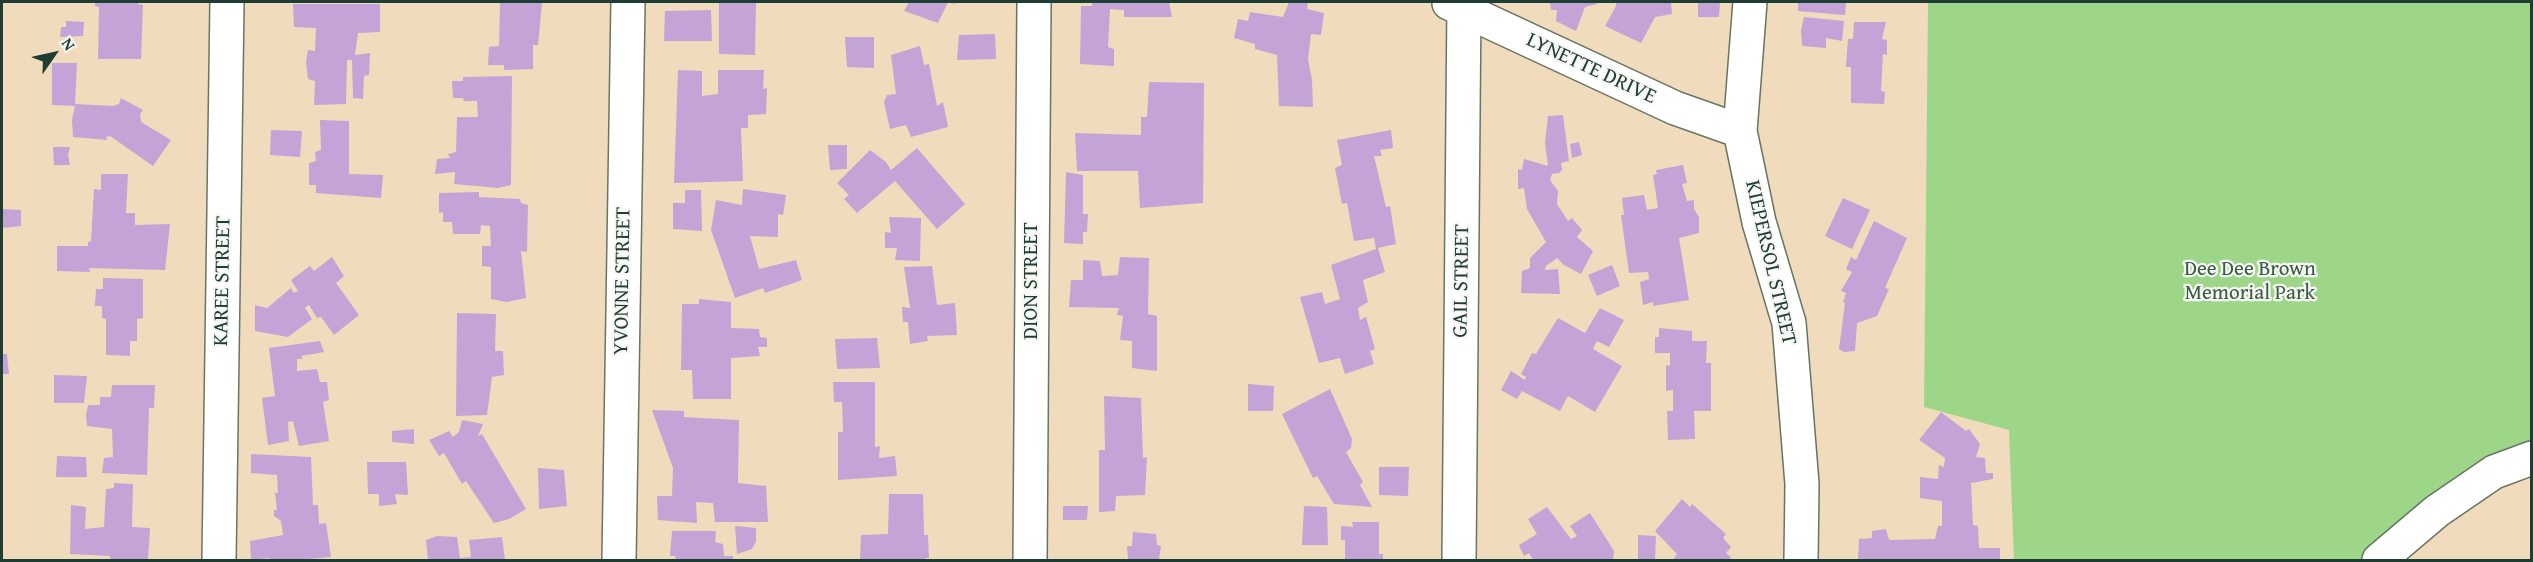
<!DOCTYPE html>
<style>
body{margin:0}
#map{position:relative;width:2533px;height:562px;overflow:hidden;background:#f0dcbc;font-family:"Gentium Book Plus",serif}
canvas{display:block}
.frame{position:absolute;inset:0;border:3px solid #1f3d34;pointer-events:none}
.north{position:absolute;left:24px;top:24px;width:60px;height:60px;-webkit-text-stroke:4px #f6f6f2;paint-order:stroke;rotate:56deg;font-size:16px;font-weight:700;line-height:24px;text-align:center;color:#1f3d34}
.north::after{content:'';display:block;margin:auto;width:21px;height:27px;background:#1f3d34;clip-path:polygon(50% 0,100% 100%,50% 72%,0 100%)}
</style>
<div id="map">
<canvas width="2533" height="562"></canvas>
<div class="frame"></div>
<div class="north">N</div>
</div>
<script>
const g = document.querySelector('canvas').getContext('2d');
g.lineJoin = 'round';
function fillPath(path, color) { g.fillStyle = color; g.fill(path, 'evenodd'); }
const shape = rows => new Path2D(rows.map(r => 'M' + r).join(''));
function trace(path, color, width, dash) { g.strokeStyle = color; g.lineWidth = width; g.lineCap = dash ? 'butt' : 'round'; g.setLineDash(dash || []); g.stroke(path); }
function write(font, color, halo, rows, align = 'center') {
  g.font = font + ' "Gentium Book Plus",serif'; g.lineWidth = 4.5; g.setLineDash([]); g.textBaseline = 'middle'; g.strokeStyle = halo; g.fillStyle = color; for (const [text, x, y, turn = 0] of rows) {
    g.save(); g.translate(x, y); g.rotate((+turn || 0) * Math.PI / 180); g.textAlign = isNaN(turn) ? turn : align; if (halo) g.strokeText(text, 0, 0); g.fillText(text, 0, 0); g.restore();
  }
}
fillPath(shape([
 [1928,2,2531,2,2531,442,2502,450,2396,534,2381,560,2014,560,2009,430,1924,407]
]), '#9dd689');
fillPath(shape([
 [95,2,138,2,138,4,143,5,141,59,98,59,99,7,95,6],
 [500,2,542,2,538,45,533,45,533,69,504,70,504,65,488,65,489,47,499,46],
 [719,2,756,2,755,55,719,54],
 [909,2,956,2,954,4,948,2,938,23,904,11],
 [1092,2,1169,2,1172,17,1124,17,1124,10,1110,9,1108,47,1114,49,1114,66,1080,64,1081,6,1092,6],
 [1289,2,1308,2,1307,9,1324,13,1321,35,1311,34,1308,59,1312,80,1313,107,1279,106,1277,55,1255,49,1255,44,1234,38,1238,19,1248,21,1250,12,1283,17],
 [1550,2,1597,2,1597,4,1585,7,1576,31,1556,21,1557,10,1551,10],
 [1616,2,1671,2,1672,14,1655,17,1641,43,1605,26,1616,6],
 [1698,2,1720,2,1719,17,1698,17],
 [1798,2,1846,2,1845,15,1798,11],
 [293,4,380,4,380,32,358,33,355,55,370,53,369,75,364,76,363,99,353,98,352,60,347,60,346,104,314,105,315,81,308,79,306,62,308,50,315,51,316,28,294,27],
 [711,10,712,41,664,41,665,11],
 [1804,17,1844,21,1842,41,1826,38,1826,48,1802,46,1801,30],
 [66,21,84,22,83,36,60,37,61,27,66,27],
 [1854,22,1886,22,1882,39,1887,40,1887,55,1883,54,1881,91,1885,92,1884,104,1851,103,1851,67,1846,67,1848,39,1853,39],
 [995,34,996,59,957,60,959,35],
 [845,37,874,37,874,68,847,67],
 [920,46,924,65,929,64,937,106,943,102,948,127,911,137,906,125,890,129,884,102,887,95,896,94,891,55],
 [52,63,77,63,75,104,113,106,119,104,121,98,143,110,140,114,141,122,171,140,153,166,110,136,106,137,107,140,73,137,72,120,75,106,52,105],
 [678,70,702,71,702,96,718,94,718,70,764,70,763,89,767,88,766,114,748,115,748,128,741,128,743,181,674,183],
 [512,76,511,185,498,188,454,184,455,172,435,174,437,159,450,158,448,154,456,152,457,117,478,117,477,101,464,101,463,98,453,98,452,81,463,81,463,77],
 [1149,82,1204,83,1203,203,1140,208,1138,171,1077,171,1075,133,1141,135,1141,117,1147,117],
 [1563,115,1569,161,1561,163,1562,170,1559,173,1552,174,1550,180,1558,191,1557,204,1568,221,1572,218,1582,230,1577,237,1593,251,1581,274,1564,265,1557,258,1546,266,1545,270,1558,269,1560,294,1521,293,1522,271,1530,268,1530,258,1546,242,1527,209,1524,188,1518,189,1518,169,1522,170,1524,159,1548,166,1545,143,1548,116],
 [320,120,349,121,349,174,383,175,381,198,316,193,316,185,309,185,309,163,316,161,315,152,321,150],
 [271,130,302,131,300,157,270,155],
 [1391,130,1393,148,1380,150,1382,156,1374,156,1386,207,1390,206,1396,244,1378,248,1385,272,1363,280,1368,302,1358,308,1360,320,1366,317,1375,349,1370,351,1374,364,1345,374,1340,358,1319,363,1300,297,1322,292,1325,304,1340,299,1331,265,1376,249,1374,238,1354,241,1347,203,1342,204,1335,168,1342,165,1337,140],
 [1579,142,1582,155,1572,158,1570,144],
 [828,145,847,145,847,169,830,170],
 [53,147,70,147,68,155,70,165,54,165],
 [917,148,965,204,937,229,895,181,857,213,844,199,849,195,837,183,870,150,886,162,891,170],
 [1683,165,1687,183,1682,184,1687,201,1694,200,1694,209,1699,217,1699,233,1679,238,1689,300,1653,306,1653,302,1643,305,1640,282,1649,279,1648,272,1629,273,1621,215,1624,215,1622,198,1644,195,1647,210,1658,208,1653,175,1657,174,1656,170],
 [1066,172,1083,175,1083,214,1088,214,1087,232,1083,232,1083,244,1064,243],
 [101,174,128,174,126,213,135,213,135,225,170,224,165,270,89,268,90,272,57,271,57,246,88,246,88,242,91,241,94,189,101,190],
 [743,189,786,195,783,215,778,214,778,237,750,236,759,269,796,260,802,280,765,293,763,288,735,298,711,230,716,200,742,205],
 [685,190,701,190,702,231,673,229,673,203,685,203],
 [479,192,479,197,520,199,521,203,528,205,527,252,521,251,526,298,507,302,491,299,491,267,482,266,482,246,491,246,490,226,481,225,480,234,453,234,452,222,443,222,443,212,439,213,439,193],
 [1843,198,1870,210,1852,249,1825,236],
 [2,209,21,210,21,226,2,228],
 [889,217,921,218,920,261,895,260,897,248,885,248,885,232,891,233],
 [1874,221,1907,238,1885,288,1889,289,1877,316,1857,323,1855,351,1844,352,1839,349,1845,303,1843,302,1846,293,1841,291,1852,272,1846,269,1851,257,1856,260],
 [332,257,344,276,336,283,359,315,334,335,321,317,317,318,309,305,305,308,312,319,288,337,255,331,255,305,267,308,291,288,294,293,298,291,291,280,310,266,314,271],
 [1120,257,1149,258,1148,314,1157,316,1157,371,1132,368,1132,341,1120,340,1123,316,1117,315,1119,308,1069,307,1071,280,1083,280,1083,260,1100,261,1102,276,1118,275],
 [1612,265,1620,286,1597,296,1588,275],
 [932,266,937,305,955,303,957,335,927,336,928,341,910,344,908,322,903,322,902,307,910,308,904,267],
 [103,278,143,279,143,318,137,319,137,341,130,341,130,356,106,355,106,319,102,318,102,306,95,306,96,289,103,289],
 [699,299,731,302,731,328,759,329,760,337,767,338,767,347,758,347,760,356,731,358,731,399,693,399,692,370,681,370,682,304,699,304],
 [1600,308,1624,320,1609,347,1597,341,1593,349,1622,366,1595,412,1568,396,1560,411,1522,391,1517,399,1501,390,1511,371,1525,380,1526,377,1521,374,1532,353,1536,354,1558,318,1585,333],
 [457,313,496,314,495,351,503,351,504,375,492,377,487,415,456,416],
 [1659,328,1692,331,1692,341,1707,341,1706,363,1711,363,1711,411,1694,411,1695,439,1668,440,1667,411,1673,411,1673,390,1666,391,1666,365,1670,366,1670,353,1655,353,1655,337,1659,337],
 [877,338,880,368,837,369,835,339],
 [320,341,324,352,301,356,303,359,297,359,297,371,317,369,320,382,327,382,329,400,323,402,329,441,299,446,293,421,288,422,289,441,268,445,262,398,275,396,269,348],
 [2,354,7,354,9,374,2,374],
 [54,375,87,376,84,403,54,403],
 [833,382,875,382,875,447,880,446,879,458,895,456,897,476,838,480,838,432,843,432,842,402,834,402],
 [1248,384,1274,386,1273,411,1248,411],
 [112,385,155,385,154,408,149,408,147,475,102,473,104,458,113,457,112,429,87,426,86,415,88,405,100,405,100,397,111,397],
 [1330,389,1352,439,1351,448,1346,452,1363,482,1360,485,1372,507,1334,504,1317,476,1313,478,1282,414],
 [1104,396,1141,398,1143,458,1147,457,1145,495,1116,496,1115,511,1099,512,1099,450,1105,450],
 [652,410,684,411,684,417,739,420,738,483,766,486,768,522,715,522,713,503,696,502,697,523,658,520,657,496,672,496,673,468],
 [1941,412,1966,431,1969,429,1980,444,1976,457,1985,458,1986,473,1993,473,1993,479,1971,483,1973,525,1978,526,1979,548,2000,548,2000,560,1858,560,1859,539,1872,538,1872,531,1886,529,1889,540,1935,539,1938,526,1942,526,1942,501,1920,498,1920,477,1938,479,1939,465,1944,467,1945,458,1919,440],
 [462,420,483,424,478,436,482,434,526,509,509,519,494,523,466,481,462,484,444,453,439,456,429,440,449,431,453,437,459,432],
 [414,429,414,444,392,442,392,431],
 [251,454,311,457,313,505,318,505,319,524,326,523,331,557,296,560,270,560,269,558,251,560,250,541,283,535,281,521,274,516,274,510,277,510,275,493,278,493,277,475,251,473],
 [57,456,86,457,87,477,56,477],
 [367,462,406,462,408,495,395,494,397,504,379,506,379,494,368,494],
 [1379,467,1409,467,1408,496,1379,495],
 [538,468,564,470,567,506,539,509],
 [114,483,133,484,132,527,150,528,148,560,110,560,110,556,70,554,71,505,86,507,85,529,104,527,106,489,114,488],
 [889,494,923,494,924,535,928,535,929,558,925,558,926,560,860,560,861,535,888,534],
 [1682,499,1690,507,1692,504,1726,534,1723,538,1731,547,1726,553,1731,557,1729,560,1673,560,1677,554,1655,531],
 [1063,506,1088,506,1087,520,1063,520],
 [1304,506,1327,507,1328,545,1302,545],
 [1547,507,1571,539,1577,536,1570,526,1590,513,1614,551,1613,560,1533,560,1529,553,1524,556,1519,545,1537,534,1528,519],
 [1352,522,1379,522,1379,554,1383,554,1383,560,1345,560,1345,540,1341,540,1341,526,1353,527],
 [735,526,756,528,756,541,752,549,737,554],
 [672,531,716,531,715,542,723,544,724,556,733,556,733,560,676,560,675,556,670,556],
 [1133,532,1156,534,1157,545,1161,546,1159,560,1128,560,1127,546,1132,546],
 [1638,535,1656,536,1655,560,1638,560],
 [437,536,457,537,460,558,471,557,469,540,502,537,505,560,428,560,426,540]
]), '#c4a3d7');
const minor = shape([
 [1750,2,1740,131,1759,222,1789,323,1802,484,1801,560],
 [1449,3,1675,108,1740,131],
 [219,560,227,2],
 [619,560,628,2],
 [1030,560,1034,2],
 [1459,560,1464,2],
 [2379,560,2437,511,2494,472,2532,458]
]);
trace(minor, '#687564', 36);
trace(minor, '#fff', 33);
write('21px', '#1f3d34', '#f6f6f2', [
 ["LYNETTE DRIVE",1591,69,25],
 ["KIEPERSOL STREET",1770,263,77],
 ["KAREE STREET",223,281,-89],
 ["YVONNE STREET",623,281,-89],
 ["DION STREET",1032,281,-90],
 ["GAIL STREET",1462,281,-89]
]);
write('21px', '#385c45', '#f6f6f2', [
 ["Dee Dee Brown",2250,270],
 ["Memorial Park",2250,294]
]);
</script>
